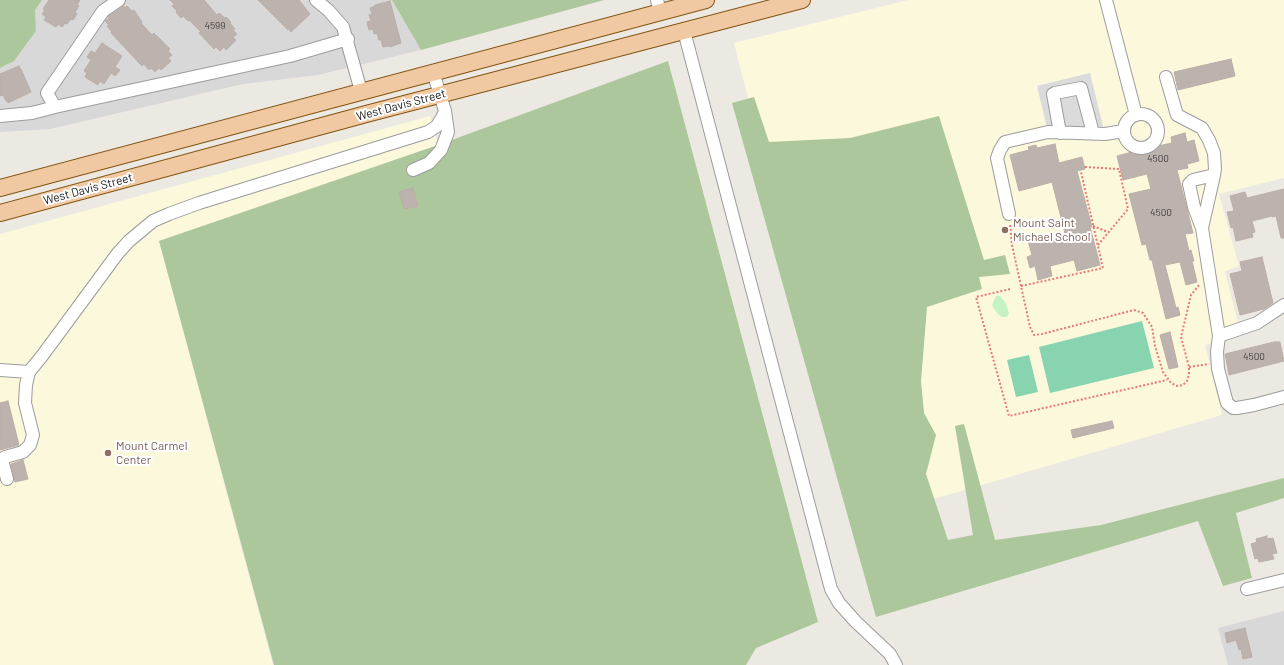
<!DOCTYPE html>
<style>
body{margin:0}
canvas{display:block;background:#ece8e2}
</style>
<canvas width="1284" height="665"></canvas>
<script>
const g = document.querySelector('canvas').getContext('2d');
g.lineJoin = 'round';
function fillPath(path, color) { g.fillStyle = color; g.fill(path, 'evenodd'); }
const shape = rows => new Path2D(rows.map(r => 'M' + r).join(''));
function trace(path, color, width, dash) { g.strokeStyle = color; g.lineWidth = width; g.lineCap = dash ? 'butt' : 'round'; g.setLineDash(dash || []); g.stroke(path); }
function write(font, color, halo, rows, align = 'center') {
  g.font = font + ' Barlow,sans-serif'; g.lineWidth = 4; g.setLineDash([]); g.textBaseline = 'middle'; g.strokeStyle = halo; g.fillStyle = color; for (const [text, x, y, turn = 0] of rows) {
    g.save(); g.translate(x, y); g.rotate((+turn || 0) * Math.PI / 180); g.textAlign = isNaN(turn) ? turn : align; if (halo) g.strokeText(text, 0, 0); g.fillText(text, 0, 0); g.restore();
  }
}
fillPath(shape([
 [42,0,392,0,421,50,318,75,243,84,50,129,0,132,0,68,14,61,36,31,35,10],
 [1284,611,1284,665,1228,665,1218,628]
]), '#d9d8d9');
fillPath(shape([
 [908,0,1284,0,1284,178,1219,194,1239,266,1225,271,1241,335,1205,345,1222,415,855,522,734,43],
 [430,116,438,145,159,241,273,665,0,665,0,234]
]), '#fbf8dc');
fillPath(shape([
 [0,0,42,0,35,10,36,31,14,61,0,68],
 [392,0,604,0,421,50],
 [668,61,818,622,756,648,746,665,274,665,159,241,438,145],
 [754,97,769,142,850,138,939,116,984,260,1005,255,1010,274,979,277,982,289,927,307,921,381,924,413,936,435,926,474,948,540,973,535,955,426,964,424,995,540,1101,525,1284,478,1284,498,1236,513,1252,578,1223,586,1198,521,876,617,732,103]
]), '#acc79b');
fillPath(shape([
 [996,296,1000,296,1005,302,1009,313,1007,317,1002,317,998,314,993,307,992,305]
]), '#c3f2c3');
fillPath(shape([
 [1142,321,1154,368,1050,393,1039,347],
 [1029,355,1038,392,1016,397,1007,360]
]), '#88d3b0');
fillPath(shape([
 [1090,73,1105,134,1048,132,1037,86]
]), '#dbdbdb');
const building = shape([
 [49,0,80,0,77,5,79,6,75,12,77,14,73,20,71,19,67,24,65,23,62,27,58,24,56,27,44,20,46,17,42,14,45,10,43,9,49,0],
 [170,0,204,0,217,15,219,13,225,18,226,17,231,22,230,23,235,29,233,30,237,34,233,37,236,40,226,50,224,47,220,51,216,47,214,49,199,33,201,32,189,20,188,21,183,16,181,18,176,12,177,11,172,6,174,4,170,0],
 [258,0,299,0,310,14,291,32,289,29,288,30,258,0],
 [390,1,401,43,390,47,389,46,383,47,381,40,379,40,377,33,374,34,373,29,369,30,367,22,371,21,369,15,372,14,370,8,375,6,375,5,390,1],
 [124,6,125,8,127,6,132,11,134,10,142,22,141,23,152,35,154,33,170,49,168,51,172,55,168,58,171,61,161,70,159,68,155,72,151,68,149,70,144,64,142,66,111,33,112,32,107,26,109,25,105,21,109,18,108,16,124,6],
 [102,43,122,56,115,67,120,70,115,76,111,73,104,84,100,81,98,85,85,77,87,73,84,71,91,60,87,57,91,51,95,53,102,43],
 [1231,59,1235,76,1178,90,1174,72,1231,59],
 [19,66,20,69,21,69,31,92,8,103,7,101,6,101,3,95,0,96,0,74,19,66],
 [1185,133,1187,142,1194,140,1199,161,1187,164,1188,168,1177,170,1193,233,1185,234,1189,251,1191,250,1192,254,1194,261,1192,261,1197,282,1186,285,1180,262,1165,265,1176,308,1178,307,1180,315,1166,319,1152,260,1150,260,1146,244,1142,245,1129,194,1151,189,1147,174,1123,180,1117,156,1132,152,1133,155,1158,149,1158,146,1172,143,1171,137,1185,133],
 [1055,144,1059,163,1082,157,1085,169,1077,171,1092,227,1090,227,1100,265,1077,271,1074,260,1050,266,1052,276,1038,280,1035,266,1030,268,1027,257,1032,255,1028,241,1043,237,1045,243,1066,237,1052,182,1019,191,1010,155,1029,150,1028,147,1036,145,1037,148,1055,144],
 [413,188,418,206,404,209,399,192,413,188],
 [1284,189,1284,238,1281,238,1276,216,1272,217,1272,216,1252,221,1255,232,1252,233,1253,237,1236,241,1233,227,1231,228,1227,212,1234,211,1230,196,1245,192,1247,198,1284,189],
 [1262,257,1273,303,1264,309,1240,315,1230,274,1242,271,1240,262,1262,257],
 [1170,332,1178,367,1169,369,1160,335,1170,332],
 [1274,342,1280,342,1284,361,1229,375,1225,354,1274,342],
 [8,401,19,445,0,450,0,403,8,401],
 [1112,421,1114,428,1073,438,1071,430,1112,421],
 [23,460,28,479,15,482,11,464,23,460],
 [1267,536,1267,539,1273,538,1277,553,1272,554,1274,559,1259,562,1258,558,1255,559,1251,544,1257,542,1256,539,1267,536],
 [1245,628,1252,657,1243,659,1241,649,1239,650,1236,640,1227,643,1225,633,1245,628]
]);
fillPath(building, '#bcb3af');
trace(building, '#bcaea6', 1);
const minor = shape([
 [316,0,329,11,343,27,361,91],
 [657,0,660,12],
 [1106,0,1136,115],
 [684,31,831,589,839,603,855,621,890,654,896,665],
 [1166,77,1177,115,1202,128,1209,140,1214,153,1215,169,1213,180,1202,228,1219,336,1217,352,1218,369,1227,403,1233,408,1237,408,1254,405,1284,397],
 [55,107,47,93,103,11,119,0],
 '1124 131a17 17 0 1 1 34 0a17 17 0 1 1-34 0Z',
 [0,116,32,113,55,107,290,56,348,39],
 [1060,133,1053,94,1055,93,1081,88,1093,133],
 [413,170,429,163,441,150,448,132,445,111,433,72],
 [1009,214,997,158,1000,150,1005,142,1048,132,1105,134,1124,131],
 [1202,228,1194,207,1189,184,1193,180,1214,175],
 [1219,336,1257,323,1284,305],
 [0,370,29,372,42,356,118,253,129,241,153,221,169,214,199,203,428,132,437,126,442,118,445,111],
 [7,479,2,460,5,457,23,452,30,445,33,435,25,403,26,385,29,372],
 [1247,589,1284,580]
]);
const major = shape([
 [0,188,706,0],
 [0,213,370,113,802,0]
]);
trace(minor, '#9c9c9c', 14);
trace(major, '#835410', 18);
trace(shape([
 [1085,167,1119,169,1128,209,1098,245],
 [1010,225,1012,245,1030,327,1034,335,1042,334,1134,310,1143,313,1152,327,1155,346,1163,372,1171,383,1177,386,1183,385,1187,381,1189,374,1189,367,1181,337,1191,295,1200,284],
 [1093,226,1108,232],
 [1021,286,1103,268,1081,172],
 [1010,289,976,297,1009,416,1167,380],
 [1189,367,1209,364]
]), '#e97976', 2, [2, 2]);
trace(minor, '#fff', 12);
trace(major, '#f0c9a3', 16);
for (const [x, y, r, color] of [
 [1005,230,4,"#8d6e63"],
 [108,453,4,"#8d6e63"]
]) { const dot = new Path2D(); dot.arc(x, y, r, 0, 2 * Math.PI); g.fillStyle = color; g.fill(dot); trace(dot, '#fff', 1.5); }
write('10px', '#434140', null, [
 ["4599",215,26],
 ["4500",1158,159],
 ["4500",1161,213],
 ["4500",1254,357]
]);
write('12px', '#1b1b1b', '#fff', [
 ["West Davis Street",401,105,-15],
 ["West Davis Street",88,189,-15]
]);
write('12px', '#785e54', '#fff', [
 ["Mount Saint",1013,223],
 ["Michael School",1013,237],
 ["Mount Carmel",116,446],
 ["Center",116,460]
], 'left');
</script>
